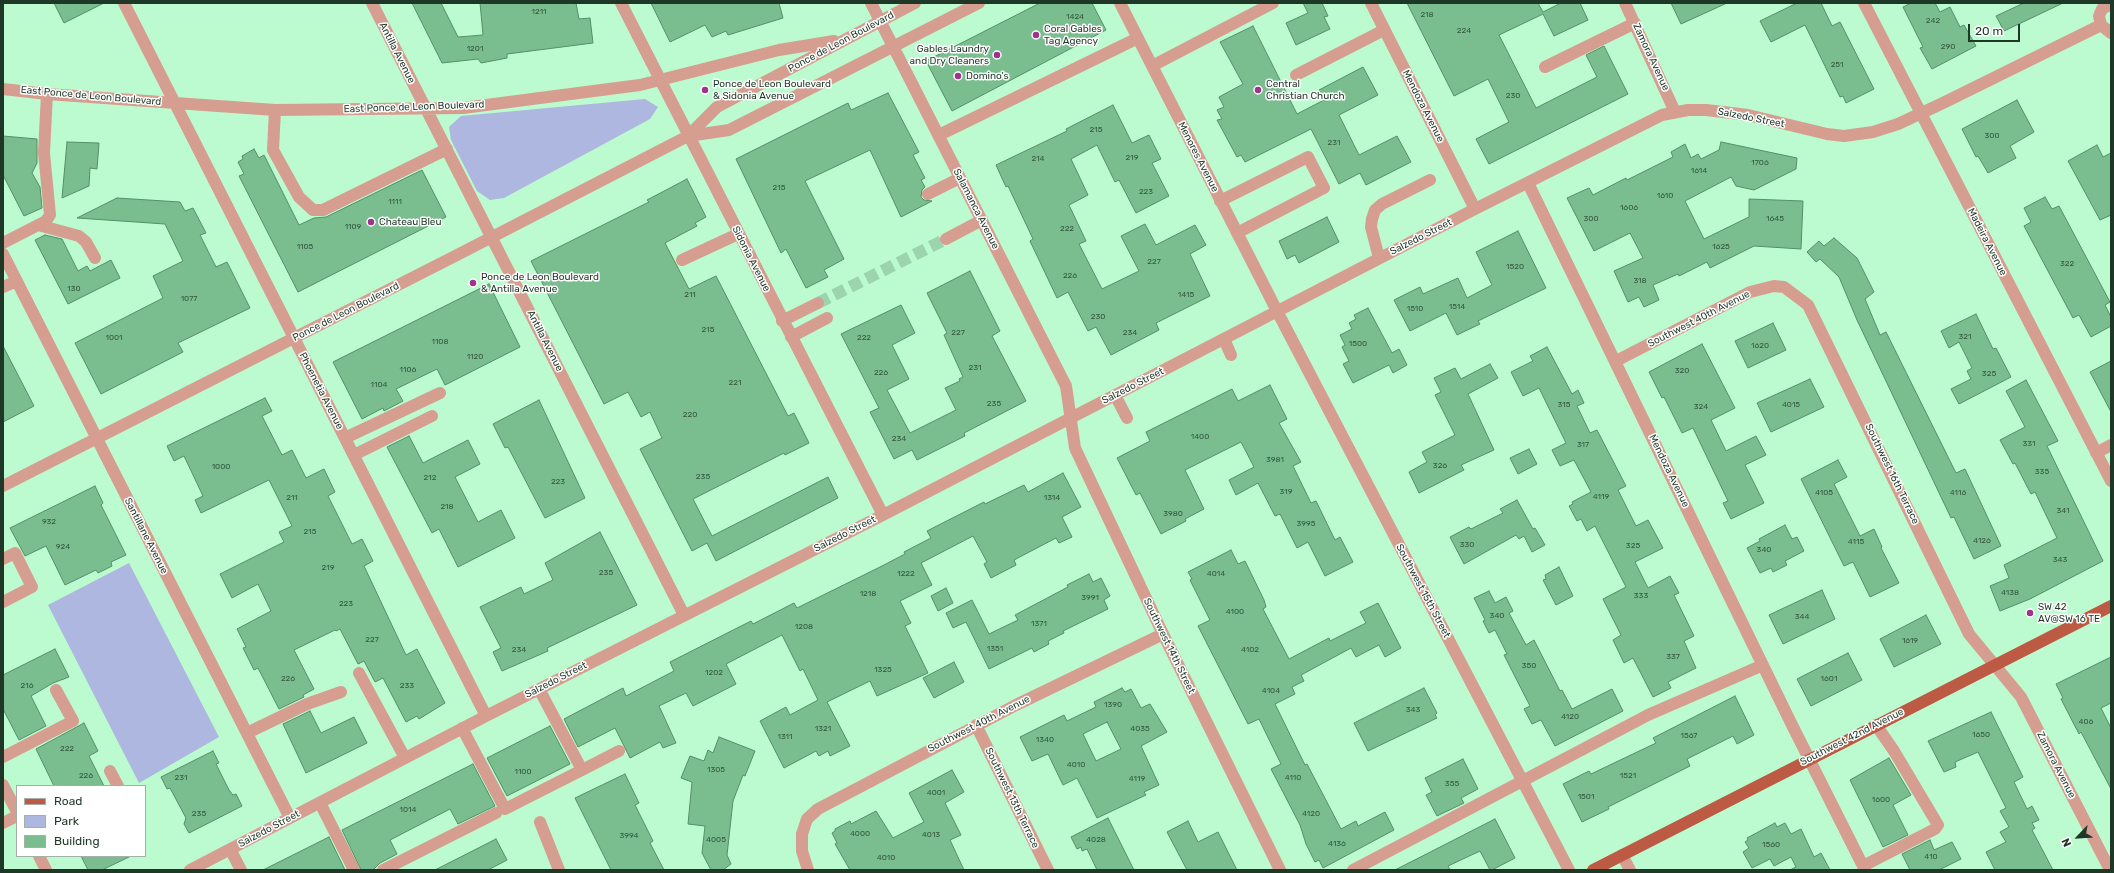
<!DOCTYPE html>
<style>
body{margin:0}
#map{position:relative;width:2114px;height:873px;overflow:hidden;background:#bcfbcf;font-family:Rubik,sans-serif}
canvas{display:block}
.frame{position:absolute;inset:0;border:4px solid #1e3726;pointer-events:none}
.legend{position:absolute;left:16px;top:785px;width:130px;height:72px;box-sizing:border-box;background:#fff;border:1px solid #a5afa8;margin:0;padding:5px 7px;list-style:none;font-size:12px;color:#1e3726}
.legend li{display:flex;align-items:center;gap:8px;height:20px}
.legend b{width:20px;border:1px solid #a5afa8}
.north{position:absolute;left:2058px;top:817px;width:40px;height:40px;-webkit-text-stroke:3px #fff;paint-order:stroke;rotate:245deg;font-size:11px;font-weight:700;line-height:16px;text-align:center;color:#1e3726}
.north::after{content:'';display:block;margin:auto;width:14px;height:18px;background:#1e3726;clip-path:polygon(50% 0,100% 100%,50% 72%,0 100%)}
.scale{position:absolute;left:1968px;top:24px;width:52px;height:18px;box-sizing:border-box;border:2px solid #1e3726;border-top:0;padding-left:5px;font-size:12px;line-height:14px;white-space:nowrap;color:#1e3726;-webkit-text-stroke:3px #fff;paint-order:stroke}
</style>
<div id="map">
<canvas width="2114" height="873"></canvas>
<div class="frame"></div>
<ul class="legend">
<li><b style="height:5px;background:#bc5a43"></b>Road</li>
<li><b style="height:11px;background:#adb7df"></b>Park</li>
<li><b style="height:11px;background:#7abe90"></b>Building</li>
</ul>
<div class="north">N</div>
<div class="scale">20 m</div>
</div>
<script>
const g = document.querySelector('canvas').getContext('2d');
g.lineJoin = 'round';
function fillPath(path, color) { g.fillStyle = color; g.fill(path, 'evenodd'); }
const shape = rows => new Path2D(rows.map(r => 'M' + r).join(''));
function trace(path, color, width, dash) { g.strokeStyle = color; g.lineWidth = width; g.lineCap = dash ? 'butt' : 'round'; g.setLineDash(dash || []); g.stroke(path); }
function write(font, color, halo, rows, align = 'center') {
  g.font = font + ' Rubik,sans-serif'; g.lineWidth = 3; g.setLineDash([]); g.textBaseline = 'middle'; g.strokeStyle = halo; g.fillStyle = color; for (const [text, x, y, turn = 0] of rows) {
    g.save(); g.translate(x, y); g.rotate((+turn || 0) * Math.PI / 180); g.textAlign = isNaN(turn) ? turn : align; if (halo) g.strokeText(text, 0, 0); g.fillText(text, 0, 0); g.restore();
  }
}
fillPath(shape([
 [645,99,658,107,650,119,504,198,490,200,477,191,451,140,449,127,461,116],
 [129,563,219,737,139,783,48,605]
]), '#adb7df');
const building = shape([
 [54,3,104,3,64,23,54,3],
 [412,3,441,3,458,37,483,35,480,3,576,3,579,19,590,18,593,43,507,54,507,58,481,63,478,59,442,63,412,3],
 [651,3,779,3,783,18,728,35,726,31,712,37,705,25,670,42,651,3],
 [1040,3,1092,3,1106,30,952,111,926,61,1040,3],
 [1303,3,1322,3,1328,16,1324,17,1330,29,1296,45,1286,23,1308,13,1303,3],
 [1407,3,1538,3,1543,12,1561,3,1580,3,1588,20,1554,36,1543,14,1499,35,1536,108,1597,77,1586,55,1604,46,1628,94,1489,164,1476,139,1509,122,1488,79,1454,96,1407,3],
 [1671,3,1727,3,1681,24,1671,3],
 [1797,3,1821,3,1832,26,1840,22,1874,89,1846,103,1843,96,1840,97,1805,25,1771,42,1760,21,1797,3],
 [1911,3,1935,3,1940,12,1950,7,1960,27,1964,25,1976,46,1932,69,1920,48,1923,47,1903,7,1911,3],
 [2024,3,2063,3,2004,31,1996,16,2024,3],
 [1253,26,1297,114,1324,100,1319,90,1363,67,1378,95,1339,115,1359,155,1397,136,1411,162,1366,185,1360,173,1339,184,1311,129,1245,162,1241,155,1237,157,1217,120,1222,119,1217,110,1224,107,1219,97,1243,84,1220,42,1253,26],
 [888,93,919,152,913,155,925,178,921,180,925,187,922,190,921,197,924,200,932,201,901,217,870,150,805,181,844,259,824,270,828,277,806,288,786,249,781,253,736,159,848,103,851,110,888,93],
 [2017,100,2034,132,2010,146,2016,158,1988,173,1978,156,1976,157,1962,129,2017,100],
 [1113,105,1132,143,1149,135,1161,159,1152,163,1169,196,1136,213,1119,180,1115,182,1097,145,1071,159,1088,195,1069,205,1086,241,1079,244,1102,289,1139,271,1121,236,1145,224,1156,245,1195,225,1206,245,1190,254,1210,296,1156,323,1159,330,1111,355,1096,327,1088,331,1068,292,1057,298,1030,241,1033,239,1008,186,1006,187,996,165,1067,131,1066,129,1113,105],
 [3,136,37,139,37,163,32,173,40,187,42,208,24,216,3,175,3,136],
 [67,142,99,143,97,169,90,168,89,186,62,198,67,142],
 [1721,142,1797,158,1796,169,1754,190,1736,186,1731,177,1685,201,1704,239,1749,217,1749,199,1803,201,1801,249,1754,246,1710,268,1707,262,1679,276,1678,274,1653,285,1659,300,1644,307,1639,297,1628,302,1614,271,1643,258,1630,233,1594,251,1567,198,1589,188,1593,195,1626,178,1627,180,1673,157,1671,152,1685,144,1691,158,1698,154,1701,159,1719,150,1721,142],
 [2097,145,2103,157,2111,153,2111,215,2100,220,2068,161,2097,145],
 [254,149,259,158,264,155,299,225,314,218,326,217,422,170,446,217,298,292,239,176,244,174,238,162,243,159,242,156,254,149],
 [687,179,706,217,695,223,697,226,665,243,689,289,716,276,788,416,794,413,809,443,785,455,784,453,693,499,712,536,828,477,838,498,716,561,707,543,692,551,640,449,662,438,650,412,641,417,628,392,604,404,531,261,649,202,647,200,687,179],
 [2045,197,2052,209,2059,206,2110,302,2105,305,2111,317,2111,326,2091,337,2079,315,2073,318,2024,226,2031,222,2024,208,2045,197],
 [117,198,180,202,185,211,193,208,206,233,200,235,216,267,227,262,250,308,178,343,183,352,101,394,75,343,163,298,153,276,183,261,165,224,77,218,117,198],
 [1327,217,1339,242,1299,263,1295,255,1287,259,1279,241,1327,217],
 [1518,231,1546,288,1478,321,1480,324,1457,335,1446,313,1410,331,1394,300,1420,287,1423,294,1458,278,1467,298,1492,285,1476,252,1518,231],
 [45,235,62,239,78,271,87,266,90,271,111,260,120,278,68,304,35,240,45,235],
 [1834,238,1857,258,1874,292,1865,299,1880,335,1886,332,1956,473,1965,469,2001,546,1974,559,1954,517,1951,518,1857,320,1839,277,1820,259,1816,262,1807,252,1819,241,1824,246,1834,238],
 [970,271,1000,331,992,336,1026,401,964,433,965,436,917,460,912,450,894,459,870,412,879,408,841,334,901,305,915,333,892,345,909,379,887,390,910,433,956,410,945,388,960,381,959,379,963,377,944,335,947,333,927,293,970,271],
 [489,284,520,347,445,385,437,369,396,389,403,401,384,411,383,408,362,419,333,362,489,284],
 [1368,308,1392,353,1399,349,1407,365,1393,373,1389,365,1353,383,1343,364,1349,361,1342,347,1345,345,1340,335,1352,329,1349,323,1356,319,1354,315,1368,308],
 [1976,314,1993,349,1996,348,2011,377,1959,404,1951,389,1971,379,1967,371,1972,368,1959,342,1949,348,1941,331,1976,314],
 [1773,323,1786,350,1748,368,1735,341,1773,323],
 [1702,344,1735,408,1711,420,1726,451,1756,436,1766,455,1745,465,1764,503,1731,519,1723,503,1728,501,1693,428,1682,433,1664,397,1662,398,1649,372,1702,344],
 [3,346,34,406,3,422,3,346],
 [1547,347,1572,394,1578,390,1584,403,1577,406,1590,433,1597,430,1626,486,1618,490,1636,526,1648,520,1663,548,1635,562,1648,588,1670,576,1679,593,1674,595,1694,636,1684,641,1696,668,1668,682,1671,688,1653,697,1633,658,1624,663,1613,640,1621,635,1603,599,1626,587,1595,526,1587,531,1581,519,1577,521,1569,506,1573,504,1572,502,1591,492,1574,460,1560,466,1552,450,1566,443,1539,388,1523,396,1511,372,1533,361,1530,356,1547,347],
 [2111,361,2111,412,2090,372,2111,361],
 [1490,364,1498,378,1468,394,1494,450,1461,465,1464,470,1419,493,1409,472,1427,462,1422,452,1455,435,1435,395,1441,392,1434,378,1455,368,1461,379,1490,364],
 [1810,379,1824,407,1771,432,1757,403,1810,379],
 [2026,380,2058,441,2047,446,2103,561,2030,599,2000,611,1990,586,2009,578,2004,565,2057,538,2035,492,2031,494,2015,463,2013,464,2000,440,2025,427,2006,391,2026,380],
 [1270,385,1287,419,1279,423,1301,462,1293,466,1311,503,1316,501,1335,540,1340,537,1353,562,1325,576,1308,542,1297,548,1280,514,1275,516,1258,483,1236,495,1229,480,1254,467,1241,442,1185,470,1204,509,1185,519,1186,521,1161,534,1140,493,1136,495,1117,458,1150,441,1146,432,1232,389,1238,401,1270,385],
 [265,398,272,411,262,416,282,455,292,450,306,478,324,469,335,492,328,496,352,544,362,539,373,561,364,566,406,655,417,649,445,703,419,719,417,716,406,722,383,678,375,682,364,661,358,664,340,629,336,631,335,630,294,650,314,689,303,695,304,697,279,709,258,668,254,670,243,648,246,647,237,629,271,611,258,584,232,598,220,574,284,542,279,532,292,526,269,480,201,513,195,500,203,496,184,456,174,461,167,446,265,398],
 [539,400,585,498,545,518,508,447,505,448,493,424,539,400],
 [409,436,423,463,468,440,480,464,455,477,478,522,501,510,515,538,458,567,439,529,432,533,387,447,409,436],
 [1529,449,1537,464,1518,474,1510,458,1529,449],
 [1838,460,1847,477,1834,484,1860,536,1874,529,1882,547,1881,548,1899,583,1870,597,1853,562,1844,566,1801,479,1838,460],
 [1063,473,1081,507,1062,517,1072,537,1059,543,1056,538,1014,560,1016,565,991,578,984,564,987,562,973,536,921,563,932,585,900,601,911,623,905,626,928,673,877,696,870,681,827,702,850,746,830,756,828,751,819,756,816,751,784,768,760,721,786,707,790,715,818,700,803,669,800,671,782,635,726,664,736,684,693,706,686,693,659,706,676,743,663,748,660,742,630,758,615,728,578,747,564,719,623,688,626,696,674,671,670,662,751,621,753,624,794,603,797,608,882,566,905,554,904,552,931,538,927,531,984,502,985,504,1024,485,1028,492,1063,473],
 [95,486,103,503,101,505,126,555,111,562,112,566,98,573,96,570,65,585,46,546,25,556,10,528,95,486],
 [1517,500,1533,529,1535,528,1545,545,1532,552,1524,536,1519,539,1516,535,1464,564,1450,537,1469,527,1471,529,1503,513,1500,509,1517,500],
 [1785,525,1792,539,1797,537,1804,551,1785,561,1787,565,1773,572,1771,568,1760,573,1747,548,1760,541,1759,539,1785,525],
 [600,532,637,605,547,648,548,651,502,671,493,652,501,648,480,607,521,587,524,594,553,580,545,563,600,532],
 [1231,550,1238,564,1245,561,1264,600,1266,607,1263,609,1289,659,1329,638,1330,641,1366,623,1360,612,1378,603,1401,648,1385,657,1379,645,1356,657,1351,648,1301,675,1304,681,1292,687,1295,694,1275,704,1305,765,1307,764,1341,829,1356,821,1358,826,1385,812,1394,830,1323,868,1319,860,1315,862,1306,844,1300,825,1271,769,1281,764,1259,719,1248,724,1198,626,1210,620,1190,580,1192,579,1188,572,1231,550],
 [1559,567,1573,596,1556,605,1543,580,1546,579,1545,575,1559,567],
 [1089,574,1093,582,1101,578,1110,596,1104,600,1108,609,1063,631,1064,633,1048,641,1049,644,1034,652,1032,648,989,669,966,622,953,628,946,613,972,600,989,634,1018,620,1015,615,1068,587,1067,585,1089,574],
 [946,588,953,603,938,611,931,596,946,588],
 [1822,590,1835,619,1783,644,1769,615,1822,590],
 [1489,591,1495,603,1506,597,1513,611,1509,613,1526,645,1534,640,1560,691,1562,690,1572,709,1612,689,1623,711,1555,746,1541,720,1532,724,1524,709,1530,706,1504,655,1507,654,1495,630,1489,633,1483,621,1485,620,1474,598,1489,591],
 [1926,615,1941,644,1894,667,1880,639,1926,615],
 [55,649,69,677,53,683,31,696,46,726,19,740,3,709,3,675,55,649],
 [1848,653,1862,680,1811,706,1797,679,1848,653],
 [2111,657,2111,703,2101,708,2111,728,2111,789,2081,732,2079,734,2061,699,2063,698,2056,684,2111,657],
 [954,662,964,682,934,698,923,678,954,662],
 [1122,688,1125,692,1131,689,1141,708,1150,704,1167,732,1141,746,1159,785,1144,792,1146,795,1097,818,1077,778,1063,785,1048,754,1032,761,1020,737,1064,715,1067,721,1096,707,1094,702,1122,688],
 [1107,722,1121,749,1096,761,1083,734,1107,722],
 [1424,688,1437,713,1435,715,1437,718,1368,751,1354,723,1424,688],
 [1735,696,1754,735,1737,744,1733,736,1687,759,1690,766,1608,807,1609,809,1582,822,1563,784,1589,771,1591,774,1656,743,1653,738,1735,696],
 [310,711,321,733,354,717,367,743,306,773,283,724,310,711],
 [1991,712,2023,777,2014,782,2027,809,2032,806,2039,820,2032,823,2035,828,2032,830,2053,870,1995,870,1986,852,2006,842,2000,832,2009,827,2000,811,2006,808,1978,752,1955,762,1956,767,1944,772,1928,741,1991,712],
 [84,723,98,751,89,756,104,786,54,786,36,749,84,723],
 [550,726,570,764,507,796,487,758,550,726],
 [719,737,755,751,745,776,743,775,733,801,727,855,731,864,723,870,711,870,702,853,705,826,688,824,692,782,681,778,690,756,704,761,708,750,713,753,719,737],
 [213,751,219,763,216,764,229,790,233,795,236,794,242,806,189,833,184,824,186,818,170,788,167,789,161,777,213,751],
 [1889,758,1911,795,1893,805,1908,835,1883,847,1850,780,1889,758],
 [1463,759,1478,789,1461,798,1464,803,1437,816,1426,795,1432,792,1425,778,1463,759],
 [473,764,495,806,458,824,450,809,390,840,397,854,380,863,373,870,361,870,342,830,473,764],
 [952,770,964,792,945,803,961,835,950,840,964,870,850,870,835,844,837,843,832,833,835,831,835,829,850,821,851,824,876,811,893,838,924,822,909,793,952,770],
 [625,774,639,803,635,805,653,841,650,843,664,870,611,870,575,798,625,774],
 [1108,818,1134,870,1097,870,1087,849,1082,851,1081,847,1077,849,1071,837,1108,818],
 [1495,819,1515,858,1492,870,1490,870,1480,851,1448,866,1450,870,1395,870,1495,819],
 [1188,821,1198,842,1218,832,1237,870,1187,870,1167,832,1188,821],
 [1775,823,1777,827,1785,823,1791,834,1801,829,1814,857,1821,853,1830,870,1790,870,1796,867,1791,857,1774,866,1770,859,1752,868,1743,852,1749,848,1745,842,1748,840,1747,838,1775,823],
 [329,837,345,870,263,870,329,837],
 [496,839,507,860,488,870,435,870,496,839],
 [1930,840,1934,850,1952,842,1961,859,1939,870,1910,870,1902,854,1930,840],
 [81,856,131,856,102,870,88,870,81,856]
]);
fillPath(building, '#7abe90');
trace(building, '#538f67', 1);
trace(shape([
 [818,303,946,239]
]), '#9cd4ad', 12, [12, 6]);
trace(shape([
 [124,3,486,716],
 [372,3,684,615],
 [621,3,883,515],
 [871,3,1066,386,1075,448,1163,634,1280,870],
 [1120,3,1277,311,1569,870],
 [1371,3,1475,209],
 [1625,3,1675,112],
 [1864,3,2111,481],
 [2111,4,2102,9,2099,16,2101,25,2111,33],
 [1152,66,1273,3],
 [1545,67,1635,23],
 [1296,75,1384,30],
 [3,89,47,94,275,110,463,108,640,85,779,50,834,41],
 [275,110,273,150,299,197,313,210,323,210,447,149],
 [939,135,1138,38],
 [688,136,729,130,979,3],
 [1528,183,1791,723,1865,870],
 [928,194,960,178],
 [1220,201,1308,157,1324,188,1237,233],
 [38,225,79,236,86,242,95,258],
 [946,239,982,220],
 [3,243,46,221,50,215,44,153,47,94],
 [3,254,290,818],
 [1379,258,1371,227,1372,219,1375,210,1382,204,1430,180],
 [682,260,738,234],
 [3,287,17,281],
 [782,321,818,303],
 [791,337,827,318],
 [1224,339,1231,355],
 [1616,361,1750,292,1774,286,1784,287,1808,305,1969,634,2021,697,2110,870],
 [1115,395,1127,418],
 [345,438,440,393],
 [2096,453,2111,445],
 [354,455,432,416],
 [3,486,461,253,688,136,717,107,915,3],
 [3,559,15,553,32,587,3,602],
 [359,673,405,758],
 [539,689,582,770,619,751],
 [976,725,1048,870],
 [462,728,505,809,582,770],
 [247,733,307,704,341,692],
 [3,757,73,721,56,690],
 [110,771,118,786],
 [3,785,17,812],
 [320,803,354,870],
 [540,822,559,870],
 [3,823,17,816],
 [230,849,241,870],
 [1622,855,1630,870],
 [39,856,46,870],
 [1863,866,1935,829,1938,825,1894,751,1876,725],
 [190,870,486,716,883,515,1475,209,1662,115,1688,110,1706,110,1748,115,1827,134,1844,136,1873,132,1898,124,1943,103,2101,25],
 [383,870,496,813],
 [808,870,802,851,802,834,807,819,818,809,1016,705,1163,634],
 [1353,870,1648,715,1763,665]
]), '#d69e90', 12);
trace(shape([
 [1593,870,2111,606]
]), '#bc5a43', 12);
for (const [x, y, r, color] of [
 [1036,35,4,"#9f318f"],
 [997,55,4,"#9f318f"],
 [958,76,4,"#9f318f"],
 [705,90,4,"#9f318f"],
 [1258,90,4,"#9f318f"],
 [371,222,4,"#9f318f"],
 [473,283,4,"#9f318f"],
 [2030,613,4,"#9f318f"]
]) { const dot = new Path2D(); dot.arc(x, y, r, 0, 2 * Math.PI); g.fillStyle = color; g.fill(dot); trace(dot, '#fff', 1.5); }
write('8px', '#355940', null, [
 ["1211",539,12],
 ["218",1427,15],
 ["1424",1075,17],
 ["242",1933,21],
 ["224",1464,31],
 ["290",1948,47],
 ["1201",475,49],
 ["251",1837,65],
 ["230",1513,96],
 ["215",1096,130],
 ["300",1992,136],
 ["231",1334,143],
 ["219",1132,158],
 ["214",1038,159],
 ["1706",1760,163],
 ["1614",1699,171],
 ["215",779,188],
 ["223",1146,192],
 ["1610",1665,196],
 ["1111",395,202],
 ["1606",1629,208],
 ["300",1591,219],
 ["1645",1775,219],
 ["1109",353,227],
 ["222",1067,229],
 ["1105",305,247],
 ["1625",1721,247],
 ["227",1154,262],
 ["322",2067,264],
 ["1520",1515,267],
 ["226",1070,276],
 ["318",1640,281],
 ["130",74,289],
 ["211",690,295],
 ["1415",1186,295],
 ["1077",189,299],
 ["1514",1457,307],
 ["1510",1415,309],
 ["230",1098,317],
 ["215",708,330],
 ["227",958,333],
 ["234",1130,333],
 ["321",1965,337],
 ["1001",114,338],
 ["222",864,338],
 ["1108",440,342],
 ["1500",1358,344],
 ["1620",1760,346],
 ["1120",475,357],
 ["231",975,368],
 ["1106",408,370],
 ["320",1682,371],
 ["226",881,373],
 ["325",1989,374],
 ["221",735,383],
 ["1104",379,385],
 ["235",994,404],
 ["315",1564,405],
 ["4015",1791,405],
 ["324",1701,407],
 ["220",690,415],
 ["1400",1200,437],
 ["234",899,439],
 ["331",2029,444],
 ["317",1583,445],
 ["3981",1275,460],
 ["326",1440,466],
 ["1000",221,467],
 ["335",2042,472],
 ["235",703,477],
 ["212",430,478],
 ["223",558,482],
 ["319",1286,492],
 ["4105",1824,493],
 ["4116",1958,493],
 ["4119",1601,497],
 ["211",292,498],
 ["1314",1052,498],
 ["218",447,507],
 ["341",2063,511],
 ["3980",1173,514],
 ["932",49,522],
 ["3995",1306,524],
 ["215",310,532],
 ["4126",1982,541],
 ["4115",1856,542],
 ["330",1467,545],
 ["325",1633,546],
 ["924",63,547],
 ["340",1764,550],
 ["343",2060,560],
 ["219",328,568],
 ["235",606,573],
 ["1222",906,574],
 ["4014",1216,574],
 ["4138",2010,593],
 ["1218",868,594],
 ["333",1641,596],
 ["3991",1090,598],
 ["223",346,604],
 ["4100",1235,612],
 ["340",1497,616],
 ["344",1802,617],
 ["1371",1039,624],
 ["1208",804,627],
 ["227",372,640],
 ["1619",1910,641],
 ["1351",995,649],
 ["234",519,650],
 ["4102",1250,650],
 ["337",1673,657],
 ["350",1529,666],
 ["1325",883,670],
 ["1202",714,673],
 ["226",288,679],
 ["1601",1829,679],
 ["216",27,686],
 ["233",407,686],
 ["4104",1271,691],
 ["1390",1113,705],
 ["343",1413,710],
 ["4120",1570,717],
 ["406",2086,722],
 ["1321",823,729],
 ["4035",1140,729],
 ["1650",1981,735],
 ["1567",1689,736],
 ["1311",785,737],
 ["1340",1045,740],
 ["222",67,749],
 ["4010",1076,765],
 ["1305",716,770],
 ["1100",523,772],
 ["226",86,776],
 ["1521",1628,776],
 ["231",181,778],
 ["4110",1293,778],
 ["4119",1137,779],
 ["355",1452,784],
 ["4001",936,793],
 ["1501",1586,797],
 ["1600",1881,800],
 ["1014",408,810],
 ["235",199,814],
 ["4120",1311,814],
 ["4000",860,834],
 ["4013",931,835],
 ["3994",629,836],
 ["4005",716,840],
 ["4028",1096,840],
 ["4136",1337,844],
 ["1560",1771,845],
 ["410",1931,857],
 ["4010",886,858]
]);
write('10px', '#1e3726', '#fff', [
 ["Coral Gables",1044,29],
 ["Tag Agency",1044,41],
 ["Gables Laundry",989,49,"right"],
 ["and Dry Cleaners",989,61,"right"],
 ["Domino's",966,76],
 ["Ponce de Leon Boulevard",713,84],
 ["& Sidonia Avenue",713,96],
 ["Central",1266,84],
 ["Christian Church",1266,96],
 ["Chateau Bleu",379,222],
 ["Ponce de Leon Boulevard",481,277],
 ["& Antilla Avenue",481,289],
 ["SW 42",2038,607],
 ["AV@SW 16 TE",2038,619]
], 'left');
write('10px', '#1e3726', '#fff', [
 ["Ponce de Leon Boulevard",841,42,-28],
 ["Antilla Avenue",397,53,63],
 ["Zamora Avenue",1651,57,65],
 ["East Ponce de Leon Boulevard",91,96,5],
 ["Mendoza Avenue",1423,106,63],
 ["East Ponce de Leon Boulevard",414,107,-2],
 ["Salzedo Street",1751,118,11],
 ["Menores Avenue",1198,157,63],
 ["Salamanca Avenue",976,209,63],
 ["Salzedo Street",1421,237,-27],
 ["Madeira Avenue",1987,242,63],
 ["Sidonia Avenue",751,259,63],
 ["Ponce de Leon Boulevard",346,312,-27],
 ["Southwest 40th Avenue",1699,319,-27],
 ["Antilla Avenue",545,341,63],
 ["Salzedo Street",1133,386,-27],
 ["Phoenetia Avenue",321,391,63],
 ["Mendoza Avenue",1669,471,64],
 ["Southwest 16th Terrace",1892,474,64],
 ["Salzedo Street",845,534,-27],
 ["Santillane Avenue",146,536,63],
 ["Southwest 15th Street",1423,591,62],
 ["Southwest 14th Street",1169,646,64],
 ["Salzedo Street",556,680,-27],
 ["Southwest 40th Avenue",979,724,-27],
 ["Southwest 42nd Avenue",1852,737,-27],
 ["Zamora Avenue",2056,765,63],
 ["Southwest 13th Terrace",1012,798,64],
 ["Salzedo Street",269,829,-28]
]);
</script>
